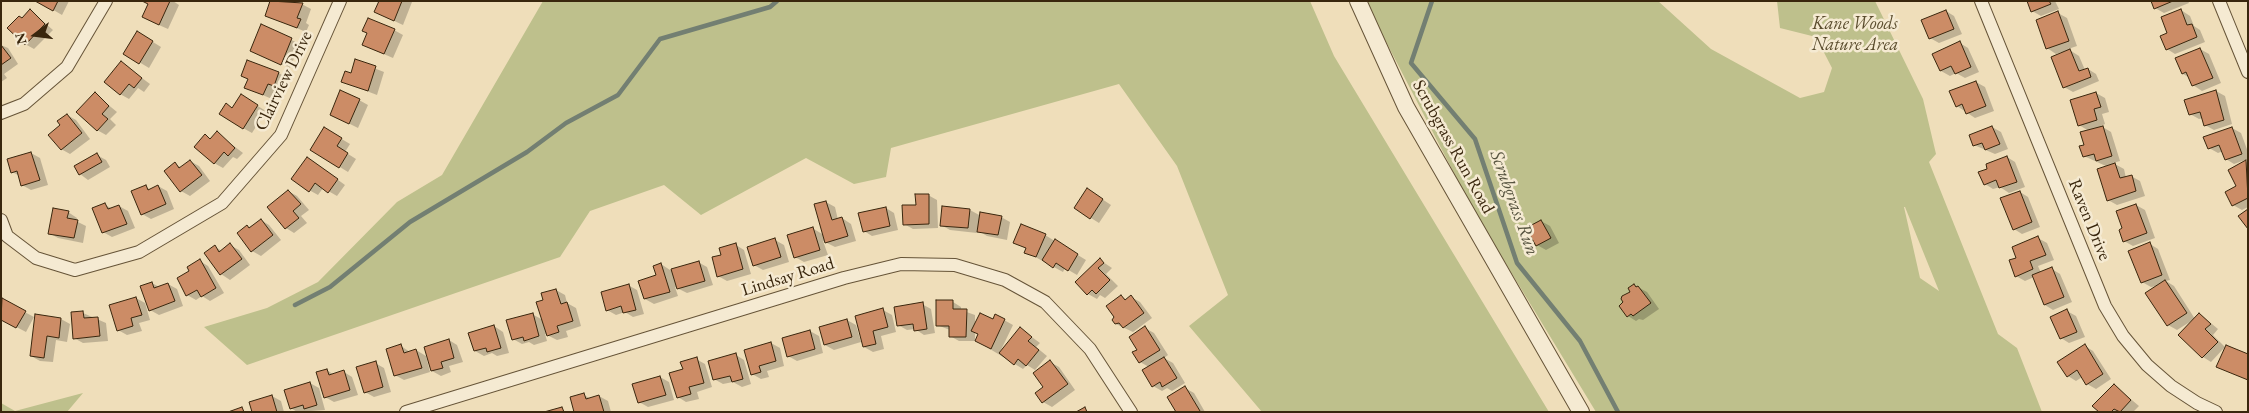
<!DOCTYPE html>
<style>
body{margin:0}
#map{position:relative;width:2249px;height:413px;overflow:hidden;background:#efdeba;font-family:"EB Garamond",serif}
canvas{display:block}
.frame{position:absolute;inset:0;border:2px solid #39260d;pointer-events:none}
.north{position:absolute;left:10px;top:10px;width:50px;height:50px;-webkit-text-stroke:4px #f5ead2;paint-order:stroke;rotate:255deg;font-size:14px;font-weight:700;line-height:20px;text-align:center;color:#39260d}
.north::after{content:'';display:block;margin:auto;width:18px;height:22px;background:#39260d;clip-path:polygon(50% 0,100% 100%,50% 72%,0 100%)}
</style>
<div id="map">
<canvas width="2249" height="413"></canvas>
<div class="frame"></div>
<div class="north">N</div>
</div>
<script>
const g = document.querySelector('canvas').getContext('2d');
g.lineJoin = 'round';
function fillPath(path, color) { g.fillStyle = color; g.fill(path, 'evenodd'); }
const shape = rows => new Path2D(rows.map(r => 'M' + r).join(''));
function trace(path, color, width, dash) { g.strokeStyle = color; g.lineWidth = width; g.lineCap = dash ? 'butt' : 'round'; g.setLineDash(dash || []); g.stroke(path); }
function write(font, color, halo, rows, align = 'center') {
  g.font = font + ' "EB Garamond",serif'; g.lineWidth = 5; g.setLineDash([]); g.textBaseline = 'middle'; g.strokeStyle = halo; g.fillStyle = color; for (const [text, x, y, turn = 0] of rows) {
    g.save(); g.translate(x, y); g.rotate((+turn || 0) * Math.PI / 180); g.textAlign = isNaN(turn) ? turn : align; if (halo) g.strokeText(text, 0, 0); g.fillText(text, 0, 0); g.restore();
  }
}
fillPath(shape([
 [543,1,1310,1,1334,56,1549,412,1262,412,1189,326,1228,295,1177,166,1119,84,891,148,886,177,854,184,806,158,701,215,664,185,590,211,560,257,247,365,204,327,267,308,318,282,397,202,442,175],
 [1365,1,1658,1,1711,49,1800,98,1824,92,1832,68,1816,37,1780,28,1777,1,1875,1,1923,99,1936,154,1929,162,1998,334,2017,348,2042,412,1596,412,1472,208],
 [1904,207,1905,207,1939,291,1920,278],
 [83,393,67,412,1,412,1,403,15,411]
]), '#bec08c');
fillPath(shape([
 [38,1,69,1,62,15],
 [144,1,173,1,179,5,168,29,152,22,149,4],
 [272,1,296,1,311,9,306,23,309,25,306,32,266,15],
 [380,1,412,2,403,25,375,12],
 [2028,1,2055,1,2059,9,2041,16,2032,11],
 [2152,1,2188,1,2189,3,2164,13,2155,8],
 [2181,10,2190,16,2194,26,2200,30,2205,42,2175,54,2167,49,2169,34],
 [31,11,53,30,34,49,25,44,22,19],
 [1946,11,1954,16,1962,34,1939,43,1930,38],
 [2058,13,2067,18,2077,46,2068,49,2079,56,2085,70,2088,69,2096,74,2099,81,2073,92,2064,87,2062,52,2056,54,2047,48],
 [261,26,300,44,290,68,260,55],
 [394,30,403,35,393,58,372,49],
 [137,32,161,47,149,68,124,53],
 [1960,43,1968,48,1979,72,1965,78,1956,73,1950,76,1941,71,1934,55],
 [1,45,8,48,18,64,4,74,7,78,1,82],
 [2200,49,2209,54,2221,83,2202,91,2193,85,2190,78,2183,74],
 [356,61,384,72,377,95,343,82,351,75],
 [122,63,150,84,144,92,138,88,129,99,120,94],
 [279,73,287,78,283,90,276,88,272,99,246,88,249,79],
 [1976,82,1985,87,1994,111,1975,118,1957,106],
 [2216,91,2225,96,2232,124,2214,130,2205,125,2203,118,2199,119,2190,114],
 [2096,93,2105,98,2109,112,2102,114,2105,124,2101,126,2111,132,2120,161,2113,163,2124,169,2126,178,2131,176,2140,181,2145,196,2117,205,2108,200,2108,167,2084,156,2089,131,2079,125],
 [95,94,117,112,110,119,116,125,106,135,97,130],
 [241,96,266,111,252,133,243,128,233,109],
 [359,100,368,105,358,128,340,119],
 [67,115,76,120,90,139,70,154,61,149],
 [1992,127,2001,132,2008,149,1995,154,1974,145],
 [2232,128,2241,133,2248,152,2248,159,2234,164,2226,159,2223,151,2218,153,2209,148],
 [325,129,350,144,345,152,356,159,348,172,312,150],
 [217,133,243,153,237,159,233,157,223,168,214,163,205,136,211,139],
 [31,153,40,158,48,185,31,190,22,185,20,176,12,172],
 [97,155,106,160,110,167,88,180,80,174],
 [2007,157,2015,162,2025,187,2009,193,2000,187,1993,189,1985,184,1989,169],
 [308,158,345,185,337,196,323,188,318,195,309,190],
 [190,161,199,166,210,181,190,196,181,191,166,171,175,164,182,168],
 [2246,162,2248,163,2248,207,2242,210,2233,205],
 [158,186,167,191,174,209,151,219,142,214,146,187,151,190],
 [288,191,297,196,309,210,301,216,307,223,294,233,286,228],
 [2020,192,2028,197,2040,227,2022,234,2014,229],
 [928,195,937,200,938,228,913,229,904,224],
 [1096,195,1111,205,1099,223,1075,208],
 [826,202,835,207,838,220,842,218,851,224,856,241,835,247,823,241,828,255,804,262,795,257,812,228,824,235],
 [105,205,113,209,119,206,128,211,135,228,112,237,103,232],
 [2136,205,2145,210,2155,238,2133,246,2124,241,2124,229],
 [943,207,970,210,981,216,1001,217,1010,222,1007,240,987,236,977,230,977,233,950,230,941,225],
 [886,208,894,213,898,230,872,236,864,231],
 [68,212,77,218,76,221,86,226,83,243,58,238,49,233],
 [261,220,269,225,281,240,261,256,252,251,239,233],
 [1541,221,1550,226,1559,243,1546,250,1537,245],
 [1045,235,1086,260,1077,275,1065,268,1063,272,1026,252,1027,249,1023,247],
 [2038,238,2047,243,2054,260,2038,266,2041,273,2052,269,2060,274,2072,302,2053,310,2045,305,2034,277,2025,281,2016,276,2017,258],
 [775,240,784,245,789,262,763,270,754,265],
 [2150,244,2158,249,2170,280,2166,281,2174,286,2195,319,2200,314,2218,329,2213,335,2225,347,2211,362,2203,357,2193,320,2177,330,2168,325,2147,293,2157,286,2151,287,2142,282],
 [230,245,239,250,250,265,230,280,221,274,206,253,215,247,222,251],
 [736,245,744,250,751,274,727,281,718,276],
 [1100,260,1112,268,1106,274,1118,286,1105,298,1100,295,1097,299,1088,294],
 [200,261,208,266,224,293,210,301,202,296,196,300,187,295,191,271],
 [698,262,707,267,713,285,687,293,675,287,678,296,654,304,645,299,661,264,670,270],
 [152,283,159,287,168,284,177,289,183,306,159,315,150,310],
 [628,285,637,290,644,314,633,317,625,312,616,315,607,310],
 [1634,285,1647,292,1659,309,1643,320,1639,319,1636,321,1628,316],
 [556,290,565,295,567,303,576,308,581,326,566,331,568,337,557,340,545,334,547,341,534,345,529,342,522,344,513,339,532,314,543,320,545,301],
 [1121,296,1127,300,1131,297,1140,302,1152,318,1133,332,1116,324],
 [136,298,145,303,150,320,139,323,142,331,127,335,118,330],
 [2,300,34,317,26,332,1,319],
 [953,302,961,307,961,310,975,315,975,326,1004,320,1013,325,1000,352,1021,329,1040,343,1036,347,1047,356,1035,370,1027,365,1023,369,985,346,979,334,975,332,975,341,959,341,950,336,950,330,937,325],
 [922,304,931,309,935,333,924,335,915,329,907,330,898,325],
 [883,310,892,315,896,332,881,336,884,349,873,352,864,347],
 [2067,311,2076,316,2085,337,2069,343,2061,338],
 [83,313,106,323,108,341,83,343,74,338],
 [36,316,61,319,70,324,67,342,56,340,53,362,40,361,31,356],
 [847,320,856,325,861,342,834,350,825,345],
 [494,326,503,332,509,353,497,356,492,353,484,356,475,351],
 [1145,328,1154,333,1168,355,1164,358,1173,363,1185,383,1172,391,1167,388,1162,391,1153,386,1149,367,1140,362,1134,353,1139,350],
 [810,331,819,336,823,353,797,361,788,356],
 [449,340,457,345,463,362,449,366,451,372,441,376,432,371],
 [771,343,780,348,784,366,767,371,769,377,761,379,752,374],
 [401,346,410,352,416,350,426,356,430,372,404,380,395,375],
 [2085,346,2093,351,2111,379,2096,389,2087,384,2082,377,2076,381,2068,376],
 [736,355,744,360,751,384,742,387,733,382,723,384,714,379],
 [696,359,705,364,712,387,697,392,699,399,686,402,678,397,684,370],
 [1050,362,1059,367,1075,390,1052,407,1043,402],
 [375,363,384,368,391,392,374,397,365,392],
 [327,370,334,375,344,372,352,377,358,395,334,402,325,397],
 [660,377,669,382,674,400,648,407,639,402],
 [310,383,319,388,325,410,297,412,291,408],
 [2114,385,2139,406,2133,412,2100,412],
 [1185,388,1194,393,1205,412,1178,412],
 [584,395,591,399,599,396,608,401,611,412,575,412],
 [272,396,281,401,284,412,253,412]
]), '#0003');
trace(shape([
 [1432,1,1411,63,1475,139,1517,263,1580,341,1618,412],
 [295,305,330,287,410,222,527,152,566,123,618,95,660,39,770,7,777,1]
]), '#737f72', 4.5);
const building = shape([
 [35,1,58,1,53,11,35,1],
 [142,1,170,1,159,25,142,17,148,4,142,1],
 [270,1,303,3,297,18,301,19,297,28,265,16,270,1],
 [379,1,402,1,394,21,374,12,379,1],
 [2027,1,2049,1,2051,4,2031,12,2027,1],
 [2151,1,2173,1,2154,9,2151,1],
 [30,9,45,24,25,45,7,28,19,16,22,18,30,9],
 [2181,9,2187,25,2192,24,2197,37,2166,50,2160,36,2167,33,2161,17,2181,9],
 [1946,10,1954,29,1929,39,1921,20,1946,10],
 [2058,11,2069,41,2046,49,2036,20,2058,11],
 [368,18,395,29,384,54,362,45,367,33,362,31,368,18],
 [261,24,292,38,281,65,250,51,261,24],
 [137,31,153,41,139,64,123,54,137,31],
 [1960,41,1971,67,1955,74,1951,66,1940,71,1932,54,1960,41],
 [1,45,11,58,1,65,1,45],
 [2200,48,2213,78,2192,86,2186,72,2182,74,2175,58,2200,48],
 [2070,49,2079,71,2088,68,2091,77,2063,88,2051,57,2070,49],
 [355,59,376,66,368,91,341,82,345,71,351,73,355,59],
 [247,60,279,72,274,86,268,84,263,95,244,88,248,79,241,76,247,60],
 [121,61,142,78,134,88,129,84,120,95,104,82,121,61],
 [1976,81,1986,106,1966,114,1962,104,1956,107,1949,91,1976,81],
 [340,90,360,99,349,124,330,115,340,90],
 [2216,90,2224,120,2204,126,2200,112,2189,115,2184,100,2216,90],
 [95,92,109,106,102,114,108,119,97,131,76,112,95,92],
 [2096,92,2101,107,2094,109,2097,120,2078,126,2070,100,2096,92],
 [241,94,258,105,243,129,219,114,226,103,232,108,241,94],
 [67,114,82,133,61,150,48,135,60,125,57,121,67,114],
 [1992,126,2000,144,1985,150,1982,143,1973,146,1969,135,1992,126],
 [2103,126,2112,156,2096,161,2094,154,2083,157,2079,146,2084,145,2080,132,2103,126],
 [324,127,342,138,337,146,348,153,339,168,310,150,324,127],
 [2232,127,2242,154,2225,160,2219,145,2208,149,2203,137,2232,127],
 [217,131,235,148,228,156,224,152,214,164,194,147,205,134,210,139,217,131],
 [31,152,40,180,21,186,17,171,11,173,7,159,31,152],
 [97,153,102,162,79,175,74,166,97,153],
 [2007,156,2017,182,1999,188,1996,180,1984,185,1978,172,1987,169,1986,164,2007,156],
 [307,157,338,179,328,193,315,183,309,192,291,179,307,157],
 [190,160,202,175,180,192,164,171,175,162,179,168,190,160],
 [2246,160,2248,198,2232,206,2225,192,2236,186,2228,170,2246,160],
 [2115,163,2120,178,2132,175,2136,191,2107,201,2097,169,2115,163],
 [146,185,148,190,158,185,166,204,141,215,131,191,146,185],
 [1087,188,1103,199,1090,219,1074,208,1087,188],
 [288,190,301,204,293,211,299,218,285,229,267,207,288,190],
 [2020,191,2032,222,2013,230,2000,198,2020,191],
 [915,194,929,194,929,224,903,225,902,205,916,205,915,194],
 [826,201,832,220,842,217,848,236,825,243,814,204,826,201],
 [105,203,108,209,119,205,127,224,102,233,92,208,105,203],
 [2136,204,2147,233,2123,242,2119,230,2122,228,2116,211,2136,204],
 [942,206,970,209,968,228,940,226,942,206],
 [886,207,890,226,863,232,858,213,886,207],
 [53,208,69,211,67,218,78,220,74,238,48,234,53,208],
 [2248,209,2248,229,2238,216,2248,209],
 [980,212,1002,216,998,235,977,232,980,212],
 [261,219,273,235,251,252,237,233,247,225,249,228,261,219],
 [1541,220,1551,238,1536,246,1526,228,1541,220],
 [1021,224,1046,234,1036,257,1024,253,1026,248,1013,243,1021,224],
 [813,227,820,250,794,258,787,235,813,227],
 [2038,236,2046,255,2030,261,2033,269,2015,277,2009,260,2016,258,2012,247,2038,236],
 [775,238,781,257,753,266,747,247,775,238],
 [1055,239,1078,254,1068,271,1056,263,1053,268,1042,260,1055,239],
 [2150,242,2162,275,2141,283,2128,251,2150,242],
 [230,243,242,259,220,275,204,253,215,245,219,252,230,243],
 [736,243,743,269,717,277,712,257,721,255,719,248,736,243],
 [1100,258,1104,263,1098,268,1110,280,1096,294,1092,290,1087,295,1075,282,1100,258],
 [200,259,216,288,201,297,197,290,186,296,177,278,189,271,187,267,200,259],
 [699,261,705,281,677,289,671,269,699,261],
 [661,263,670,292,644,299,638,281,656,275,653,266,661,263],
 [2052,267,2064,297,2044,305,2032,275,2052,267],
 [2165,280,2187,313,2167,326,2145,293,2165,280],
 [152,282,154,288,168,283,175,301,149,311,140,286,152,282],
 [629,284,636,310,623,313,621,306,606,311,601,292,629,284],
 [1634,284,1636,287,1638,286,1651,303,1633,316,1631,314,1627,317,1619,306,1623,302,1621,299,1622,296,1630,292,1628,288,1634,284],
 [556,289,561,304,567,302,573,321,557,326,559,332,547,336,536,302,543,300,541,293,556,289],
 [1121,295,1125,300,1131,295,1144,313,1123,328,1119,323,1115,324,1112,320,1114,317,1106,306,1121,295],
 [136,297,142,315,131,318,133,326,117,331,109,305,136,297],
 [2,298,26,311,16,328,1,320,2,298],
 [936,300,953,300,953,309,967,309,966,337,949,337,949,326,936,326,936,300],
 [923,302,927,329,914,331,913,324,897,326,894,307,923,302],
 [883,308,888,327,873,331,876,344,863,347,855,316,883,308],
 [2067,309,2077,332,2060,339,2050,317,2067,309],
 [83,311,84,318,98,317,100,336,73,339,71,312,83,311],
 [533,313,539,336,524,341,523,337,512,340,506,320,533,313],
 [980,313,993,319,995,314,1005,319,991,349,975,341,978,334,971,331,980,313],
 [2199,313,2211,324,2205,329,2218,342,2202,358,2178,335,2199,313],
 [35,314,61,318,59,338,47,336,44,358,30,356,35,314],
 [847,319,852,337,824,345,819,327,847,319],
 [494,325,501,348,487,352,486,348,474,351,468,333,494,325],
 [1145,326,1160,350,1139,363,1132,352,1137,350,1129,337,1145,326],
 [1020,327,1032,337,1028,341,1039,350,1026,366,1018,359,1014,365,999,353,1020,327],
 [810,330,815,349,787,357,782,338,810,330],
 [449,339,454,358,441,362,443,368,431,371,424,347,449,339],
 [771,342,776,361,759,366,761,372,751,375,744,350,771,342],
 [401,344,404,353,416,349,422,368,394,376,386,349,401,344],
 [2085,344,2103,374,2086,385,2077,370,2067,377,2057,362,2085,344],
 [2226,345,2248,354,2248,380,2216,367,2226,345],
 [736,353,743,379,732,382,730,376,713,380,708,361,736,353],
 [697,357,704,383,689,387,691,394,677,398,669,373,683,369,680,362,697,357],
 [1164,357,1177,378,1162,387,1160,382,1152,387,1142,370,1164,357],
 [1050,360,1068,384,1042,403,1035,393,1043,387,1033,373,1050,360],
 [376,361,383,387,364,393,356,367,376,361],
 [327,369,329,375,344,370,350,390,324,398,316,372,327,369],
 [660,376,666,395,638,403,632,384,660,376],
 [310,382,317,405,304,409,303,405,290,409,284,390,310,382],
 [2114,384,2131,400,2120,412,2114,409,2111,412,2099,412,2092,406,2114,384],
 [1185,386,1200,411,1199,412,1176,412,1167,397,1185,386],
 [584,393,586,399,599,395,604,412,574,412,570,397,584,393],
 [272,395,277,412,252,412,249,402,272,395],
 [242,407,244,412,228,412,242,407],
 [562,407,564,412,544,412,562,407],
 [1085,407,1087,412,1076,412,1085,407]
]);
fillPath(building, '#cc8c66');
trace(building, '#39260d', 1);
const minor = shape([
 [1981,1,2105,306,2123,336,2147,365,2171,386,2197,403,2216,412],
 [2219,1,2248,72],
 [1,113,24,104,67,67,106,1],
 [1,220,7,236,36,258,75,270,139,252,222,203,281,135,340,1],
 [406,412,844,278,901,264,955,265,1005,280,1045,302,1090,349,1131,412]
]);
const tertiary = shape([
 [1358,1,1406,107,1581,412]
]);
trace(minor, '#665438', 14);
trace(tertiary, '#665438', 18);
trace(minor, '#f5ead2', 12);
trace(tertiary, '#f5ead2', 16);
write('italic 18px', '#5a4c2d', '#f5ead2', [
 ["Kane Woods",1855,24],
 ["Nature Area",1855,45]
]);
write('18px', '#39260d', '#f5ead2', [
 ["Clairview Drive",284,81,-64],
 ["Scrubgrass Run Road",1453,147,61],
 ["Raven Drive",2089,220,68],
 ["Lindsay Road",788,277,-17]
]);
write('italic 19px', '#56533f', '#f5ead2', [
 ["Scrubgrass Run",1514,203,70]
]);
</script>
